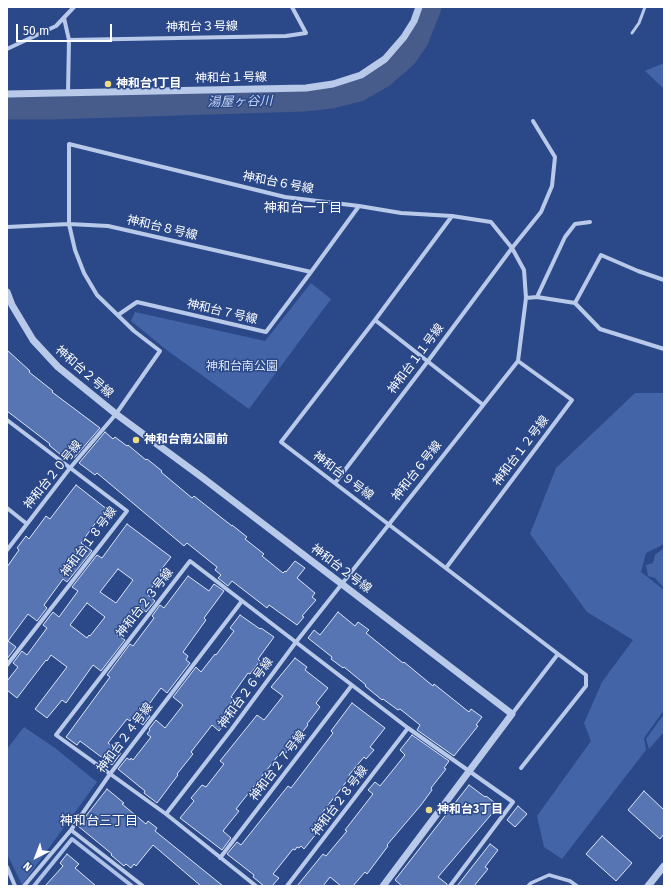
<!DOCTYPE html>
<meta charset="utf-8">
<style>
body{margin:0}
#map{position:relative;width:671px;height:893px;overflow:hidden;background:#2b4989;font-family:"Fira Sans",sans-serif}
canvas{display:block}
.frame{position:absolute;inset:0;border:8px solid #fff;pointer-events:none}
.north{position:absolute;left:16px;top:837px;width:40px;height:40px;-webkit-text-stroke:3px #2b4989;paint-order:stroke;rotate:222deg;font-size:11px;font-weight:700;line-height:16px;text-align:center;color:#fff}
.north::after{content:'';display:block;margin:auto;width:14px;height:18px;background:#fff;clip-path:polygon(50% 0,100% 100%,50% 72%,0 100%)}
.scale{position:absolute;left:16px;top:24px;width:96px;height:18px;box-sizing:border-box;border:2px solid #fff;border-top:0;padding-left:5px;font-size:12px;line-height:14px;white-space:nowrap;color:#fff;-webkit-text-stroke:3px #2b4989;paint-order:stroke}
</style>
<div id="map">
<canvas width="671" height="893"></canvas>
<div class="frame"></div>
<div class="north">N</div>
<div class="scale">50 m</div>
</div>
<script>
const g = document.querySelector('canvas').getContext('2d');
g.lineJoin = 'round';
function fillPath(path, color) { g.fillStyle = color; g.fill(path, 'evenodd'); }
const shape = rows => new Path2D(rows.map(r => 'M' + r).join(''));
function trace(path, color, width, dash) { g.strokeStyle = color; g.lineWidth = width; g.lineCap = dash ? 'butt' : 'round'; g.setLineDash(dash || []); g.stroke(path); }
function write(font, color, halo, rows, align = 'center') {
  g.font = font + ' "Fira Sans","Noto Sans JP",sans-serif'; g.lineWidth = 3; g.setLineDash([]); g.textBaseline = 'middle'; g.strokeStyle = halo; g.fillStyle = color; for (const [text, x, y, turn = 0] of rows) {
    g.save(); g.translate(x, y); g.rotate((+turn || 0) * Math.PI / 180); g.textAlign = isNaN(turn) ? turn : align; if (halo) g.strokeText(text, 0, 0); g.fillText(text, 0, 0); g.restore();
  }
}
fillPath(shape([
 [664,63,664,89,645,71],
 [311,283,331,299,249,409,168,351,131,321,135,312,265,341],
 [635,393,664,393,664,544,646,553,641,572,664,590,664,710,644,738,646,750,562,859,544,847,537,816,591,741,584,723,602,682,633,640,587,612,530,534,556,468],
 [664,548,664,588,655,578,648,576,646,565,653,563,655,555],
 [664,714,664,732,649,749,646,739],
 [24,727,55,748,97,782,22,885,7,854,7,749]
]), '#4364a7');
trace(shape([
 [34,886,72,839,132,886]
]), '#aec2e9', 4);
trace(shape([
 [7,108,52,108,304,100,331,97,359,90,383,76,405,57,417,40,430,7]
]), '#475c8a', 23);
const building = shape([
 [7,350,30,371,29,372,53,391,52,392,100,428,74,458,68,454,66,456,63,453,61,455,49,445,50,444,7,411,7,350],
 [105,432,113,439,115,437,127,446,128,445,146,460,147,459,162,471,161,472,192,498,194,496,232,526,232,525,247,537,245,539,264,554,262,556,283,573,285,571,286,572,295,561,305,568,297,578,315,593,312,597,316,600,302,616,304,617,297,625,269,605,267,608,232,581,228,586,218,578,221,575,215,570,217,567,187,543,184,546,97,473,95,475,79,463,105,432],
 [76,485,108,510,99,522,97,521,81,543,92,551,67,582,63,579,44,605,47,608,37,621,28,614,8,641,16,647,7,659,7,567,19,550,17,548,26,536,29,539,46,516,50,519,76,485],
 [127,524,171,557,160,571,163,573,147,594,155,601,146,612,137,606,116,634,125,640,101,671,93,665,66,703,62,700,47,718,35,709,67,667,51,655,47,661,46,660,17,698,7,690,7,681,18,667,13,663,22,651,27,655,47,628,43,625,53,612,59,617,78,591,72,587,97,555,102,558,127,524],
 [118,569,133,580,116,603,100,592,118,569],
 [87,603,105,617,90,636,89,635,87,638,70,625,87,603],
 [188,576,209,591,214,584,224,591,204,618,206,620,183,652,188,656,186,660,190,663,167,693,161,688,144,711,150,716,143,725,133,717,130,721,127,719,108,743,121,753,112,765,80,741,77,745,66,737,110,677,107,675,130,644,133,646,154,618,152,616,160,605,164,608,188,576],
 [338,612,355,626,358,622,369,630,366,633,403,663,404,662,433,686,434,684,469,712,471,709,482,717,476,725,478,726,454,756,417,730,420,725,400,709,398,710,383,699,382,700,365,686,366,685,344,667,343,668,331,659,332,657,308,638,314,630,320,635,338,612],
 [240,615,260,629,261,628,274,637,258,659,260,661,250,674,248,673,231,697,234,699,223,714,229,718,219,731,212,725,191,752,193,754,177,774,178,775,157,803,144,793,145,791,118,769,127,758,130,760,131,758,133,760,151,737,147,734,150,730,149,729,156,720,165,728,183,705,173,697,196,667,201,672,215,654,216,655,234,631,230,628,240,615],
 [295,658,307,667,305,670,328,688,316,703,320,707,307,724,308,725,285,754,281,752,236,809,239,811,223,831,231,838,222,850,180,818,194,801,191,798,202,785,206,787,224,764,220,761,257,715,264,720,283,696,271,687,295,658],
 [352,703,385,728,370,747,374,750,366,759,364,757,349,775,350,777,322,813,328,818,321,828,304,849,301,846,299,848,297,847,295,850,293,849,273,874,279,878,272,886,264,886,253,877,254,875,227,854,237,842,241,845,288,786,291,788,333,733,331,731,352,703],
 [412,735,449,761,444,768,446,769,431,788,432,790,421,805,387,845,388,846,367,874,365,872,353,886,341,886,330,877,323,886,297,886,323,854,326,856,347,831,345,830,373,794,368,790,375,782,380,786,405,755,400,750,412,735],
 [469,785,485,797,486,796,494,802,490,806,495,810,438,877,447,884,447,886,402,886,395,880,469,785],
 [107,789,124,803,122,804,146,824,148,821,157,828,155,831,223,886,201,886,153,845,136,866,134,864,131,868,126,864,124,866,111,855,112,854,78,826,107,789],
 [644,791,664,810,664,834,660,839,628,810,644,791],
 [518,806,527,814,515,827,507,820,518,806],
 [602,836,632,863,616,881,586,854,602,836],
 [490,844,498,850,485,867,488,869,474,886,457,886,490,844],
 [67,854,79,864,75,868,96,886,45,886,63,866,60,863,67,854]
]);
fillPath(building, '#5775b2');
trace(building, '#dce5f7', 1);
trace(shape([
 [632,33,639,23,645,7]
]), '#b9c9e9', 3);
trace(shape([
 [528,886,531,883,549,875,570,881,577,886]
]), '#b9c9e9', 3.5);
trace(shape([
 [64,18,69,40,286,36,306,33,292,7],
 [7,49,56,26,74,7],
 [68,93,69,40],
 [452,216,375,320,281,442,558,654,512,714],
 [7,227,69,224,108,226,311,272],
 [537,297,565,237,575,224,590,222],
 [526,298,537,297,575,303,600,329,664,349],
 [575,303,601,255,638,271,664,280],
 [118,315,137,302,266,332,311,272,359,206],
 [375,320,482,404],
 [7,420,127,511,7,665],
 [335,483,428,361,512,248,541,212,552,186,555,157,533,121],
 [7,508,27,524],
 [7,550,70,468,116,414,160,351,134,331,97,295,84,273,75,250,69,224,69,144,285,197,359,206,401,213,452,216,491,222,512,248,524,270,526,298,518,361,296,642,231,730,166,814],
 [446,568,572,400,518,361],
 [521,768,586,686,586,675,558,654],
 [71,830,143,886],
 [220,858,352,685],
 [7,867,15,886],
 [24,886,71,830,110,774,242,601],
 [256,886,166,814,56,735,190,561,408,728,513,802,450,886],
 [287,886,408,728]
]), '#b9c9e9', 4);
trace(shape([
 [7,94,306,88,333,84,361,75,385,59,404,37,414,21,419,7],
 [7,292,12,305,33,340,58,367,116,414,203,478,512,714,383,886],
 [648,886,664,866]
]), '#b9c9e9', 7);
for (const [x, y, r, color] of [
 [108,84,4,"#efdc81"],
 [136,440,4,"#efdc81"],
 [429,810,4,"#efdc81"]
]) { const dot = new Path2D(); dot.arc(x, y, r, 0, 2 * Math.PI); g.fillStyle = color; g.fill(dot); trace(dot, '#2b4989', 1.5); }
write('12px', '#fff', '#2b4989', [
 ["神和台３号線",202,27,-1],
 ["神和台１号線",231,78,-1],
 ["神和台６号線",278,183,11],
 ["神和台８号線",162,228,13],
 ["神和台７号線",222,312,13],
 ["神和台１１号線",416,359,-53],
 ["神和台２号線",84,372,41],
 ["神和台１２号線",521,451,-53],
 ["神和台６号線",417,471,-52],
 ["神和台２０号線",53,475,-51],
 ["神和台９号線",343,476,37],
 ["神和台１８号線",89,542,-53],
 ["神和台２号線",341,569,37],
 ["神和台２３号線",145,603,-52],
 ["神和台２６号線",246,693,-54],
 ["神和台２４号線",125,738,-53],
 ["神和台２７号線",278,766,-53],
 ["神和台２８号線",340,801,-53]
]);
write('bold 12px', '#fff', '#2b4989', [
 ["神和台1丁目",116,84],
 ["神和台南公園前",144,440],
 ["神和台3丁目",437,810]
], 'left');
write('12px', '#dce5f7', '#2b4989', [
 ["神和台南公園",242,367]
]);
write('italic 13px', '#c4d3f0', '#2b4989', [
 ["湯屋ヶ谷川",240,102,-1]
]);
write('13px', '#fff', '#2b4989', [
 ["神和台一丁目",303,208],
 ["神和台三丁目",99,821]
]);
</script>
